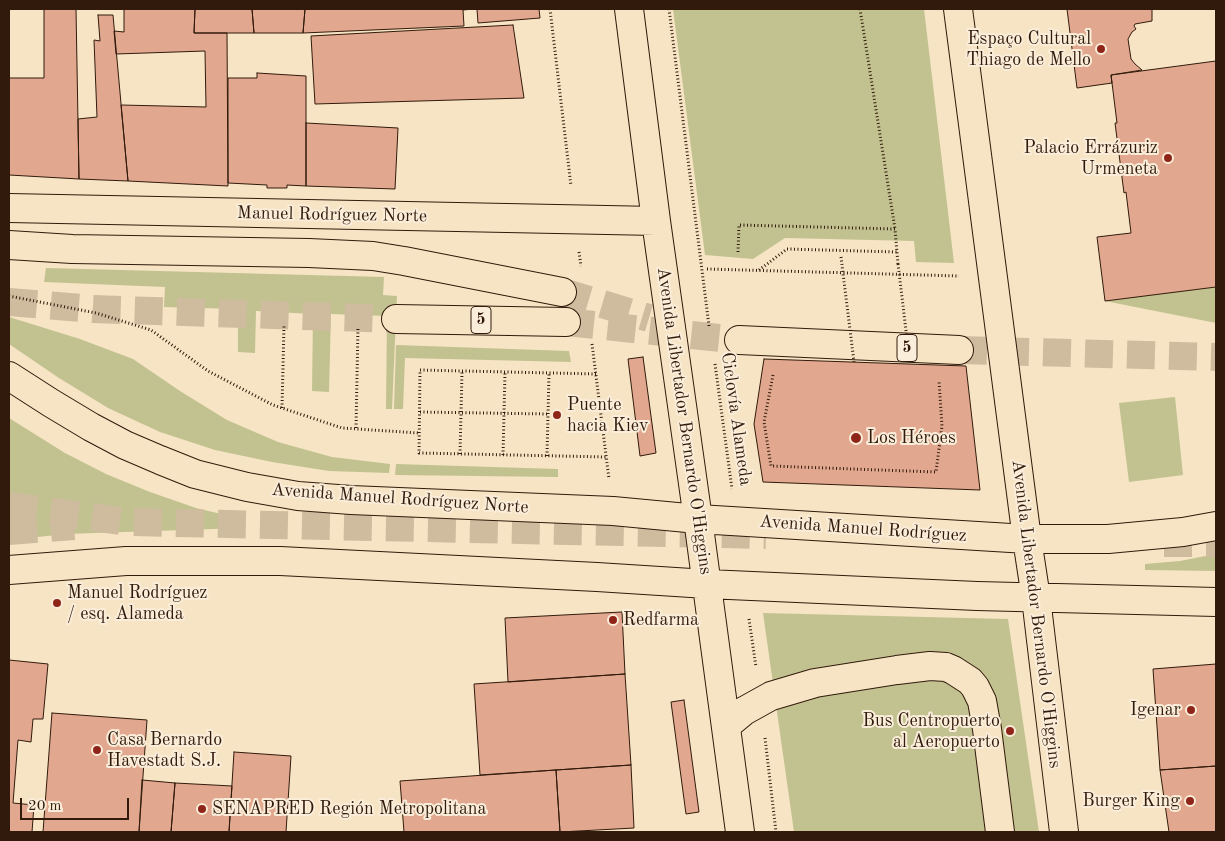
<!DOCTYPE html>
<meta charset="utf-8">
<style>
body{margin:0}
#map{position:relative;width:1225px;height:841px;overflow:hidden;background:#f7e4c4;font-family:"Old Standard TT",serif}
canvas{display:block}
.frame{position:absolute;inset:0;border:10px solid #311a0b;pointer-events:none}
.scale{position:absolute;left:20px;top:798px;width:109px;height:22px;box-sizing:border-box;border:2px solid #311a0b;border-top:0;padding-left:6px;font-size:15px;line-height:18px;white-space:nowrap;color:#311a0b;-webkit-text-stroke:4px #faedd9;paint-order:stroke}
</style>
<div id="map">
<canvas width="1225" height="841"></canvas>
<div class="frame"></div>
<div class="scale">20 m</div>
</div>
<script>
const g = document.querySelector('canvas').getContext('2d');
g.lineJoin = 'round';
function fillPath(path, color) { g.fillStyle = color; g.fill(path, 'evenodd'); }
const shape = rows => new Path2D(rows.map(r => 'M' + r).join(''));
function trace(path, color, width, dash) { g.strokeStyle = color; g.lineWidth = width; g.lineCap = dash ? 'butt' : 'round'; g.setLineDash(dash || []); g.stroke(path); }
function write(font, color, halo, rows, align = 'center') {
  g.font = font + ' "Old Standard TT",serif'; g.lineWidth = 4; g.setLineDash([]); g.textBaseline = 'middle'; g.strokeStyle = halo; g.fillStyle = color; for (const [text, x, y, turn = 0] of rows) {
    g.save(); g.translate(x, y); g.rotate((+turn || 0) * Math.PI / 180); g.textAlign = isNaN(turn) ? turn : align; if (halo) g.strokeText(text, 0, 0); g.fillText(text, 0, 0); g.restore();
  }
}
fillPath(shape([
 [673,9,924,9,954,263,916,262,914,241,785,238,753,259,705,255],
 [46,268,384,277,383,295,397,296,392,409,386,409,387,316,331,314,329,392,312,391,313,314,256,311,255,353,238,352,238,309,164,307,165,287,44,282],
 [1216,287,1216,323,1105,301],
 [9,317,80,339,133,359,180,391,227,420,278,442,332,457,390,464,389,473,329,471,272,462,215,450,160,432,108,408,59,378,9,344],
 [396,345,569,351,571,362,405,358,403,409,394,409],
 [1175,397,1183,475,1129,482,1119,403],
 [9,418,65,453,106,474,150,492,196,508,242,519,242,528,66,534,9,540],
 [396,464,558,469,558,477,395,475],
 [1216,554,1216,571,1145,570,1145,564,1180,561],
 [763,613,1008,619,1039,832,794,832]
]), '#c2c290');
const building = shape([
 [44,9,76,9,79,179,9,175,9,78,44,78,44,9],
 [124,9,195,9,194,33,227,33,228,186,128,181,121,105,206,107,205,51,116,54,114,31,124,32,124,9],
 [195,9,252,9,254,33,194,33,195,9],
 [252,9,305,9,303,33,254,33,252,9],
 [305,9,474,9,463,10,464,26,303,33,305,9],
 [477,9,539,9,540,18,478,23,477,9],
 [1067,9,1152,9,1152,21,1135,24,1134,26,1136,29,1132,32,1128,39,1131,59,1135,64,1142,70,1111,75,1112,83,1077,88,1067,9],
 [98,15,113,15,128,181,79,179,78,119,97,117,94,40,100,41,98,15],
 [513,25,524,98,315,104,311,36,513,25],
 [1216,61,1216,287,1105,301,1097,237,1131,233,1126,192,1124,193,1115,123,1117,123,1111,75,1216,61],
 [257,73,306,76,306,186,287,185,287,188,267,188,267,185,228,183,228,78,257,78,257,73],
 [306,123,398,128,395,189,306,186,306,123],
 [643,357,656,453,640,456,628,359,643,357],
 [764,359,966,366,980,490,763,482,754,424,764,359],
 [622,612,625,674,508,682,505,618,622,612],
 [9,660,48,664,43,719,33,719,31,742,18,740,13,803,34,805,32,832,9,832,9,660],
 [1216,664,1216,766,1160,770,1153,669,1216,664],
 [625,674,631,765,480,775,474,684,625,674],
 [684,700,699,812,686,814,671,702,684,700],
 [52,713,147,720,139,832,43,832,52,713],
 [234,752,291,756,286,832,229,832,234,752],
 [631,765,634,828,560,832,556,770,631,765],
 [1216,766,1216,832,1169,832,1160,770,1216,766],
 [556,770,560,832,404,832,400,781,556,770],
 [142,780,175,783,171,832,139,832,142,780],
 [175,783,232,786,229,832,171,832,175,783]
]);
fillPath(building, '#e2a88f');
trace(building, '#311a0b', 1);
trace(shape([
 [562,292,649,318],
 [9,302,93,309,396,319],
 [566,322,739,340],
 [959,350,1216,357],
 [9,506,128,522,766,535],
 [9,531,74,526],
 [1164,543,1216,543]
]), '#cfbc9f', 28, [28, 14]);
const primary = shape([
 [629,9,656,221,698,519,740,832],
 [958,9,1027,539,1036,598,1064,832],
 [9,208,656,221],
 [9,376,51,403,91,427,125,445,160,460,195,474,247,487,298,496,351,500,613,511,698,519,1027,539,1108,539,1183,532,1216,526],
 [9,570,126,561,280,561,597,577,707,584,977,596,1216,602],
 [726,726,744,711,771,696,815,683,897,670,930,666,946,667,953,670,970,681,975,687,982,701,987,729,1000,832]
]);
const motorway = shape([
 [9,245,72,249,309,253,373,256,404,261,562,292],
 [396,319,566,322],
 [739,340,959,350]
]);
trace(primary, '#311a0b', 30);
trace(motorway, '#311a0b', 30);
trace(shape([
 [550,9,571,186],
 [669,9,709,326],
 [860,9,895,229],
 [579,252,581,266],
 [738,252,739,225,895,229,898,264],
 [707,269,959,276],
 [759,270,787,249,897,252],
 [9,296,96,313,151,330,208,371,273,405,342,428,419,433],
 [592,344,609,479],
 [715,364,732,489],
 [596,374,420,370,419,453,606,457],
 [773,375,764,422,771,466,936,472,942,426,939,381],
 [282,408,284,325],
 [420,412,548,414],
 [356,428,358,327],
 [460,454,462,372],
 [503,455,505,372],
 [547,456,549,373],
 [749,619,756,667],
 [765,738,776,832]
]), '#311a0b', 3, [1, 2.5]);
trace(primary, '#f7e4c4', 28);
trace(motorway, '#f7e4c4', 28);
trace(shape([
 [841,257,854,362],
 [898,264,910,364]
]), '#311a0b', 3, [1, 2.5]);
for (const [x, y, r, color] of [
 [1101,49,5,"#8f2418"],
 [1168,158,5,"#8f2418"],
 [557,415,5,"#8f2418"],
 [856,438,6,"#8f2418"],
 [57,603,5,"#8f2418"],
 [613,620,5,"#8f2418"],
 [1191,710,5,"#8f2418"],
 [1010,731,5,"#8f2418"],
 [97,750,5,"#8f2418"],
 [1190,801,5,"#8f2418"],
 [202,809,5,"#8f2418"]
]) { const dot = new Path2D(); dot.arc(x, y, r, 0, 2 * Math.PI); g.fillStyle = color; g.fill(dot); trace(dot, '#faedd9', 2); }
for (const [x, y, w] of [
 [481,320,20],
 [907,348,20]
]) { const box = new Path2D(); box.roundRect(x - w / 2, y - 13.5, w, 27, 4); g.fillStyle = '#faedd9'; g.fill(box); trace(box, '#311a0b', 1); }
write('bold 16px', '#311a0b', null, [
 ["5",481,320],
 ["5",907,348]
]);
write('18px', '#311a0b', '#faedd9', [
 ["Espaço Cultural",1091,39,"right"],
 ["Thiago de Mello",1091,60,"right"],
 ["Palacio Errázuriz",1158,148,"right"],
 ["Urmeneta",1158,169,"right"],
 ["Puente",567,405],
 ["hacia Kiev",567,426],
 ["Los Héroes",867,438],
 ["Manuel Rodríguez",67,593],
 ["/ esq. Alameda",67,614],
 ["Redfarma",623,620],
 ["Igenar",1181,710,"right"],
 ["Bus Centropuerto",1000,721,"right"],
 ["al Aeropuerto",1000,742,"right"],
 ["Casa Bernardo",107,740],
 ["Havestadt S.J.",107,761],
 ["Burger King",1180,801,"right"],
 ["SENAPRED Región Metropolitana",212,809]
], 'left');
write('18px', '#311a0b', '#faedd9', [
 ["Manuel Rodríguez Norte",332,215,1],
 ["Ciclovía Alameda",736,419,82],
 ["Avenida Libertador Bernardo O'Higgins",684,421,82],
 ["Avenida Manuel Rodríguez Norte",400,499,4],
 ["Avenida Manuel Rodríguez",863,529,4],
 ["Avenida Libertador Bernardo O'Higgins",1036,614,83]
]);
</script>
